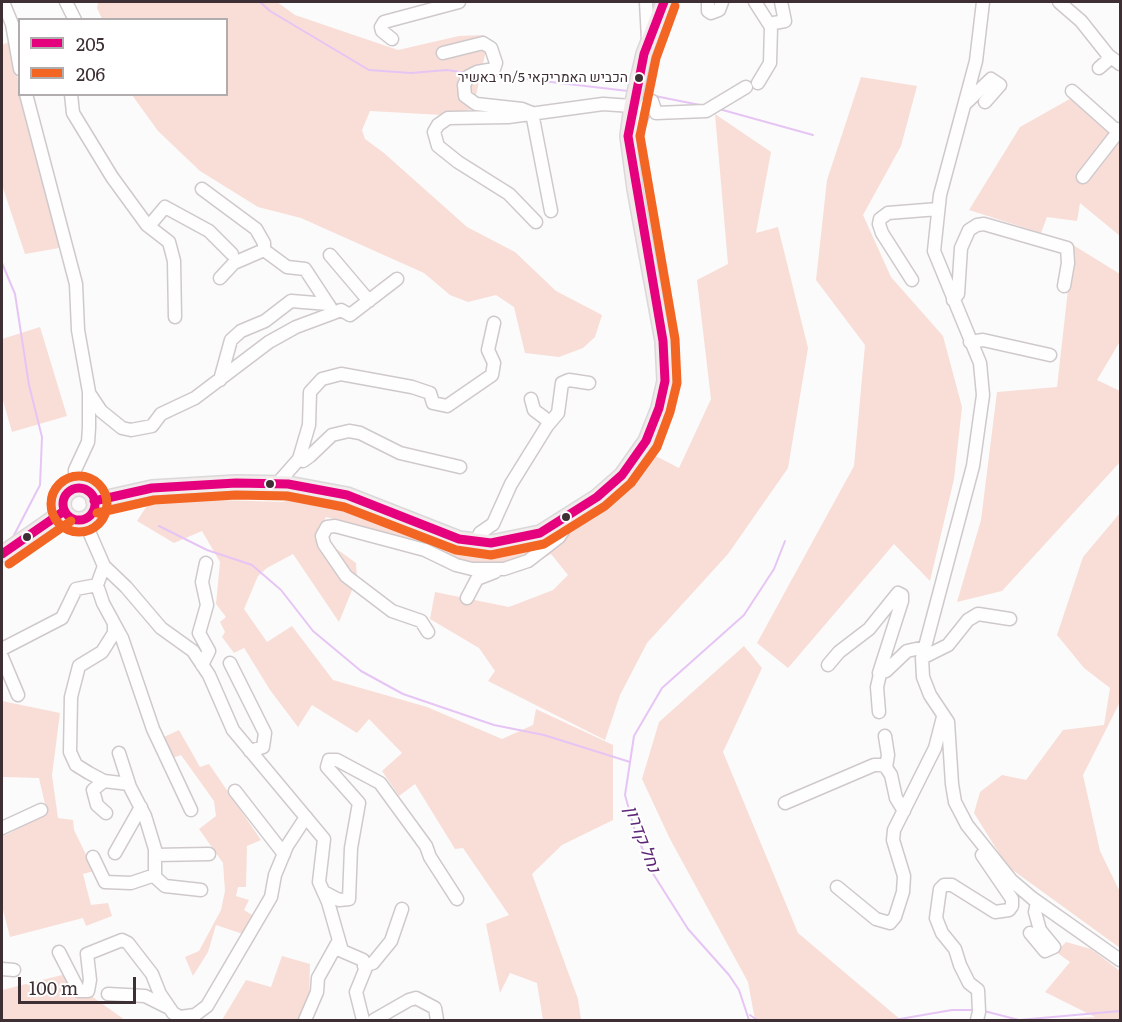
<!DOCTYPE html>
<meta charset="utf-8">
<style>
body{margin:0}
#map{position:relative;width:1122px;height:1022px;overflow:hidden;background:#fbfbfb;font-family:Literata,serif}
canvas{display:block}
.frame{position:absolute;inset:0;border:3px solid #3d2f34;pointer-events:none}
.legend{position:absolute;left:18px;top:18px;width:210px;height:78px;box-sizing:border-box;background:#fff;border:2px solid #b1acae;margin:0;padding:8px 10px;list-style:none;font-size:18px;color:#3d2f34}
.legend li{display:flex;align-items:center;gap:12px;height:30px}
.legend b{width:30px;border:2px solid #b1acae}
.scale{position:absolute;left:18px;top:977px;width:118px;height:27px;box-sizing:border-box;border:3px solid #3d2f34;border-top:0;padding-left:8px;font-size:18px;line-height:21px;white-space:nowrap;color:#3d2f34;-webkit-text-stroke:4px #fff;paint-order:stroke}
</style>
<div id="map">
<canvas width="1122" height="1022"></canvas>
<div class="frame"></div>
<ul class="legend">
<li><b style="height:8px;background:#e5007d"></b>205</li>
<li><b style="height:8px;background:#f26522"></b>206</li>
</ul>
<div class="scale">100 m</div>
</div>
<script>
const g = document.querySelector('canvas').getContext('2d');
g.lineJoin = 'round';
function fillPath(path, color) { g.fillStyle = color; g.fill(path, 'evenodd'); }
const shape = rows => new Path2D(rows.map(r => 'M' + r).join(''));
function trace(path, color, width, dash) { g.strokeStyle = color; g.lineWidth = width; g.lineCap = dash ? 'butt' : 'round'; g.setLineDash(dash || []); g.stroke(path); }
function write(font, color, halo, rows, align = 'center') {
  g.font = font + ' Literata,Heebo,serif'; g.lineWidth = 4.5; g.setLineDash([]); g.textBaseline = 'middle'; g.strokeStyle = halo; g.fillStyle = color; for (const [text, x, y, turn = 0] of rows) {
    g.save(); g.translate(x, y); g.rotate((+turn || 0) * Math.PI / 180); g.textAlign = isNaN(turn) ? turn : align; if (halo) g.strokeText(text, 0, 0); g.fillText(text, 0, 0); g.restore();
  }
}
fillPath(shape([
 [98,2,277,2,295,15,398,50,459,36,484,35,487,46,473,109,443,115,370,111,362,130,365,139,384,153,467,227,515,252,556,291,602,315,595,337,583,348,559,357,525,353,514,307,496,295,468,302,450,295,424,273,301,218,258,207,200,171,158,131,132,95,226,94,226,20,102,19,97,8],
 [9,42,59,248,25,254,2,185,2,45],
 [861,77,917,86,901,146,863,215,891,277,943,336,962,407,954,479,930,581,894,544,788,668,757,643,854,466,865,345,816,280,827,180],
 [1075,96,1120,123,1120,236,1080,203,1077,221,1047,217,1041,233,969,210,1020,127],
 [715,114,771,152,756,233,778,227,808,348,788,468,728,554,647,643,620,695,605,740,488,681,495,671,479,648,430,619,435,592,509,607,553,590,568,575,551,554,527,567,467,563,405,540,326,517,316,534,356,563,357,578,339,622,293,554,267,568,258,576,244,609,267,642,292,626,333,680,427,707,502,739,533,725,536,709,613,745,613,820,562,845,532,874,578,999,581,1020,543,1020,537,983,510,973,500,993,486,924,509,915,463,848,455,849,415,784,399,796,382,771,402,753,369,719,357,733,312,705,298,727,270,690,246,651,244,648,234,653,222,637,225,632,220,622,226,617,216,604,220,562,202,531,174,543,137,521,152,498,284,502,289,493,357,508,423,536,482,554,520,550,586,517,648,452,679,468,711,399,697,280,728,264],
 [1073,245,1120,274,1119,343,1097,380,1120,391,1120,462,1002,591,957,602,981,520,997,392,1057,387],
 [40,327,67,416,12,432,2,397,2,339],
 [1120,513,1120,702,1083,775,1100,851,1120,892,1120,948,1007,866,974,813,980,792,1002,775,1026,780,1063,730,1104,725,1110,688,1084,668,1057,635,1083,557],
 [744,646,762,668,723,752,798,933,901,1020,755,1020,748,982,670,839,642,779,659,722],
 [2,701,60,713,52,775,58,818,73,820,74,830,94,871,83,874,91,905,108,903,112,916,86,926,83,918,10,937,2,906,2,834,6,835,47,813,39,778,3,777,2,784],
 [179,730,200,767,209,764,261,840,247,846,246,887,238,887,236,896,249,900,244,910,254,916,243,934,216,925,208,952,193,976,185,957,199,951,221,910,225,891,223,863,199,829,216,816,214,801,181,755,170,759,164,737],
 [1066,942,1091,949,1120,971,1120,1020,1043,1020,1095,1017,1045,992,1070,962,1056,952],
 [282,956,310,964,309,1002,299,1020,222,1020,246,980,271,987],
 [62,975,125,1020,2,1020,2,990]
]), '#f8ded7');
trace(shape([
 [260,2,270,11,369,70,411,73,447,70,467,73],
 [491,75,628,91],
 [640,93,705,106],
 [719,109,813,135],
 [2,263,15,294,29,385,42,437,40,485,12,539],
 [159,526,207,550,252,565,281,590,313,631,361,671,403,694,494,725,544,735,630,762],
 [984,1011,1019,1020,1120,1011],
 [750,1015,757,1020],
 [749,1020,739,990,729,975,688,929,652,872,635,831,625,795,634,736,662,688,744,615,774,569,785,541],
 [894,1020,952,1010,975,1010]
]), '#e6c5f5', 2);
const minor = shape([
 [3,2,12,24,20,69],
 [66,2,75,20],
 [646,2,648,39],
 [708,2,708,11,711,13,719,10,722,2],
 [755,2,771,27],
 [983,2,976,61,940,195,934,251,980,363,983,395,973,466,922,658,923,677,930,695,948,722,952,784,955,802,967,825,1011,880,1032,898,1120,960],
 [1059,2,1081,21,1108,55,1107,61,1099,68],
 [392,39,382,31,381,27,384,22,459,2],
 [443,53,483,43,491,48,496,63,494,69,477,72,469,76,464,85,465,96,476,104,522,109,532,113,551,211],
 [1108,55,1120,64],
 [758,83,770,63,771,27,774,23,785,21,781,2],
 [1072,91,1118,132,1120,129],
 [26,94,76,284,78,330,89,392,89,428,88,442,75,470,76,489],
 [71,94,73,113,112,177,147,225,169,242,174,261,175,317],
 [965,104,991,79,1000,85,985,102],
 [629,128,639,125,647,103,652,101,656,113,706,111,746,87],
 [1083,177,1118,132],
 [202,189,256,229,264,243,264,250,287,267,305,269,328,304],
 [536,222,509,194,458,162,438,146,434,132,438,125,448,118,508,117,603,104,632,106],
 [149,226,165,207,209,231,232,254],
 [330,255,369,301],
 [220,278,234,263,264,250],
 [912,280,882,233,879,224,880,219,888,213,938,209],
 [953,300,958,294,961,248,969,230,977,225,984,224,1067,248,1068,263,1064,286],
 [970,342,983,340,1050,355],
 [220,380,231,340,241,331,265,321,291,301,328,304,330,307],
 [89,393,101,411,122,428,131,430,152,426,161,414,195,398,269,342,296,327,331,314,341,310,350,315,397,279],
 [531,399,534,410,550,422],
 [299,459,303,461,310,456,332,435,349,431,360,433,400,453,460,467],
 [277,484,299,459,309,425,310,392,322,379,341,374,412,387,430,393,433,403,447,406,492,375,494,363,488,350,494,323],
 [84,520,104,566,126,587,161,628,193,651,209,675,233,730,324,839,319,882,328,902,342,951,363,960,365,970,356,992,363,1020],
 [476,542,480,533,493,524,511,484,547,426,558,413,562,383,569,380,589,383],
 [104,566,97,585,103,603,122,638,153,729,191,810],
 [467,598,477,579,495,572],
 [114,625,114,633,102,652,79,666,71,697,70,752,76,765,89,773,104,781,129,784],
 [428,632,421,621,392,611,346,576,324,544,322,536,327,527,335,526,425,550,456,565,472,569,504,569,528,561,559,537,563,531,560,520],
 [2,649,62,618,76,589,97,585],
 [2,657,18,695],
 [922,658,948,645,968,620,978,614,1010,619],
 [230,663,265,733,263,747,250,751],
 [202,665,209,651,199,633,207,605,202,582,206,563],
 [828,665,839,652,869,629,898,593,902,595,902,601,879,673,886,671,907,651,925,647],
 [879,712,877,687,880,674],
 [885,736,888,755,886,767],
 [119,753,130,787,145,816,155,849,155,877,165,886,201,890],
 [104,781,93,790,97,805,106,813],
 [235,791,284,854],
 [785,803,874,765,880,765,885,766,891,775,896,798,904,811],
 [2,828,41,810],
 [115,853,141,807],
 [155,855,209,854],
 [93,857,105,882,131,883,155,875],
 [837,887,876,919,890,923,895,917,903,892,904,876,893,840,894,830,935,748,943,717],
 [324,892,339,900,349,899,351,848,359,803,327,767,329,760,337,760,380,783,426,846,430,857,457,899],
 [1030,933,1045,951,1054,947,1040,930,1035,912,1037,902],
 [59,952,79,991,88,991,90,980,87,954,122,940,128,943,152,974,160,994,173,1013,180,1017,195,1015,207,1006,271,897,275,875,287,846,306,817],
 [364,966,373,963,391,941,402,909],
 [2,969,14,970],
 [108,994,145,996,167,1007],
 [305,1020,317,992,318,978,338,942],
 [374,1020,409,1000,416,998,435,1008,437,1020],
 [977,1020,979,1012,978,990,969,983,960,965,955,949,942,933,936,918,940,889,944,885,952,885,995,912,1009,910,1012,906,1012,899,982,855]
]);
const major = shape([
 '63 504a16 16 0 1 1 32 0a16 16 0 1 1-32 0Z',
 [94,501,152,488,236,483,288,484,347,495,459,539,491,543,540,533,597,497,622,475,646,441,659,408,665,381,663,341,635,189,628,136,632,106,644,54,664,2],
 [2,554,64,511]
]);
trace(minor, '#d0c9cc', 15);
trace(major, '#dad8d9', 18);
trace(minor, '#fefefe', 12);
trace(major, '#f2eaeb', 15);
trace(shape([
 '63 504a16 16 0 1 1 32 0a16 16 0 1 1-32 0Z',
 [94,501,152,488,236,483,288,484,347,495,459,539,491,543,540,533,597,497,622,475,646,441,659,408,665,381,663,341,628,136,644,54,664,2],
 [2,554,64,511]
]), '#e5007d', 9);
trace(shape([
 '51 504a28 28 0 1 1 56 0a28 28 0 1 1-56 0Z',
 [97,513,154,500,236,495,287,496,344,507,456,550,491,555,544,544,605,506,631,483,657,447,670,412,677,383,675,339,640,136,656,58,675,6],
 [9,564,71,521]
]), '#f26522', 9);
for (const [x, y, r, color] of [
 [639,78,5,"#3d2f34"],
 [270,484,5,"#3d2f34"],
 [566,517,5,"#3d2f34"],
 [27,537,5,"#3d2f34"]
]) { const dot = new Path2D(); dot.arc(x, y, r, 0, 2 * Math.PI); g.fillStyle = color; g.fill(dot); trace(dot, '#fff', 2); }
write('14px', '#3d2f34', '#fff', [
 ["הכביש האמריקאי 5/חי באשיר",628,78]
], 'right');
write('italic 18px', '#5f2777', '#fff', [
 ["נחל קדרון",642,839,69]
]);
</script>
